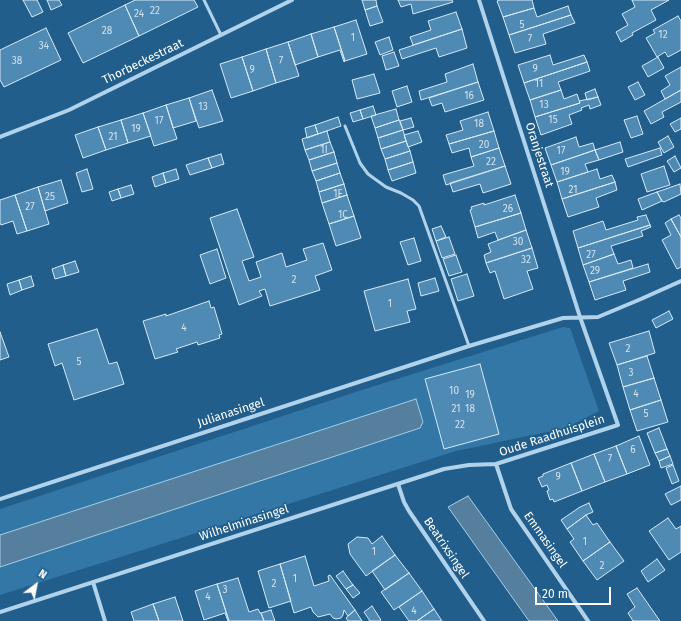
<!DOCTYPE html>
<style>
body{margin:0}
#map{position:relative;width:681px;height:621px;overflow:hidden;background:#225e8c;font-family:"Fira Sans",sans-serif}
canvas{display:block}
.north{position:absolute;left:16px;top:565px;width:40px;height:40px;-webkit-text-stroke:3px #225e8c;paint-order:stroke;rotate:32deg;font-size:11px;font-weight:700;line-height:16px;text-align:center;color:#fff}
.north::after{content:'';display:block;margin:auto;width:14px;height:18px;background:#fff;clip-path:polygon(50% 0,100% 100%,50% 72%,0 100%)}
.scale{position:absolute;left:535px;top:587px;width:76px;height:18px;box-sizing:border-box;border:2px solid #fff;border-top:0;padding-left:5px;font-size:12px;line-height:14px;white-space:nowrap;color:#fff;-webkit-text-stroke:3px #225e8c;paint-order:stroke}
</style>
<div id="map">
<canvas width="681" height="621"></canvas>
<div class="north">N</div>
<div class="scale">20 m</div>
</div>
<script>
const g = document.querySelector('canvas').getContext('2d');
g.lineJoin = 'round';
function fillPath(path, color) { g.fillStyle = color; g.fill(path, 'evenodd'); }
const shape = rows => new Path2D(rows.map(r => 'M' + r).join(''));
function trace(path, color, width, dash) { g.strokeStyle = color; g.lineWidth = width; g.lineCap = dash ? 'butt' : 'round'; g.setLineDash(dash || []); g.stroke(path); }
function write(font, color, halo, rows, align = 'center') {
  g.font = font + ' "Fira Sans",sans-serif'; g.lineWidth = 3; g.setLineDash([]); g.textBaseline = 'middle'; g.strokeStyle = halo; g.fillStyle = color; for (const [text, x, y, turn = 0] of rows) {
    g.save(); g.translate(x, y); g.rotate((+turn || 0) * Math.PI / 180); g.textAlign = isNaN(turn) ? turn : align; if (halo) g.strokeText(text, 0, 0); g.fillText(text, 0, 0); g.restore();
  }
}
fillPath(shape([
 [563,327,570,328,599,411,566,428,456,451,0,595,0,567,420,428,423,422,416,399,0,535,0,509,365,389]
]), '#3377a7');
const water = shape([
 [416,399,423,422,420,428,0,567,0,535,416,399],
 [468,496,558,621,529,621,448,507,468,496]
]);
fillPath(water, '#567f9e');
trace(water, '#a4cfec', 1);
const building = shape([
 [23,0,37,0,43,12,32,17,23,0],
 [47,0,59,0,62,5,51,10,47,0],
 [135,0,194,0,198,7,139,36,125,5,135,0],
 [362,0,376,0,377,6,365,10,362,0],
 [398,0,452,0,453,2,413,14,411,4,401,7,398,0],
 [499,0,532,0,534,8,503,17,497,1,499,0],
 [632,0,669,0,651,10,656,20,632,33,633,35,621,42,616,32,628,25,622,14,635,7,632,0],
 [125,5,139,36,83,63,68,33,125,5],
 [377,6,383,22,370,26,365,10,377,6],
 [568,6,571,15,509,35,503,17,534,8,537,17,568,6],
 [456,12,462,29,413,45,410,37,431,30,428,21,456,12],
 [571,15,575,23,543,34,546,44,515,53,509,35,571,15],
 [678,16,681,21,681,50,668,57,665,52,657,57,646,38,655,33,653,30,678,16],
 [356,20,367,54,345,61,334,27,356,20],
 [334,27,345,61,344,62,340,50,318,57,311,34,334,27],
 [46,28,61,60,4,87,0,80,0,50,46,28],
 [462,29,467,48,439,57,436,48,402,59,399,50,462,29],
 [311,34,318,57,295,65,288,42,311,34],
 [389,37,393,50,380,55,375,42,389,37],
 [288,42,299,76,276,83,266,49,288,42],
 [266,49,276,83,253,91,242,57,266,49],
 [394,52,399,66,386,70,382,56,394,52],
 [550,55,553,65,584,55,587,62,524,83,518,65,550,55],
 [242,57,253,91,231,98,220,64,242,57],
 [658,57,664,68,648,77,642,66,658,57],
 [587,62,590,71,558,82,561,90,530,100,524,83,587,62],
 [473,64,478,82,421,100,419,91,447,82,445,74,473,64],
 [681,67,681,90,665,99,661,91,670,85,665,76,681,67],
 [374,74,380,93,357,99,352,80,374,74],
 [478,82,484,100,445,112,442,103,432,106,429,98,478,82],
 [638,82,645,95,635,100,628,87,638,82],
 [407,86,412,102,397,107,392,91,407,86],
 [595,89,598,97,587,100,585,93,595,89],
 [212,90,223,121,199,128,189,98,212,90],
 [561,90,564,99,577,94,580,103,535,117,530,100,561,90],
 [681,90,681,102,662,112,664,117,651,124,644,111,681,90],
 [598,97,601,105,590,109,589,105,581,108,582,110,569,115,572,124,541,135,535,117,580,103,579,101,598,97],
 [189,98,196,121,173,128,166,105,189,98],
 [166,105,177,139,154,146,143,113,166,105],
 [373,106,376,115,363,119,360,110,373,106],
 [396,109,399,120,375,128,371,116,396,109],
 [360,110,363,119,353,122,350,113,360,110],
 [488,112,494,131,449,144,446,135,463,130,460,121,488,112],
 [143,113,151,136,128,143,121,120,143,113],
 [637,116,643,134,631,138,624,120,637,116],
 [338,117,341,126,318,134,315,125,338,117],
 [411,118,414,127,403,130,400,121,411,118],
 [681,118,681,129,675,132,670,124,681,118],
 [121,120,128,143,106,150,98,127,121,120],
 [399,120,403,130,378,138,375,128,399,120],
 [315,125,318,134,307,138,305,128,315,125],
 [98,127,106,150,83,158,75,135,98,127],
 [403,130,406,141,381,149,378,138,403,130],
 [327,131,330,142,305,150,302,139,327,131],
 [418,131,422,142,408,147,404,135,418,131],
 [494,131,499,148,471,157,469,148,452,153,449,144,494,131],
 [668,136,674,147,664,153,658,142,668,136],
 [576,137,579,147,593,143,595,150,551,165,545,148,576,137],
 [406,141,410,151,385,159,381,149,406,141],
 [330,142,334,152,309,160,305,150,330,142],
 [620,142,623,152,599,160,595,150,620,142],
 [499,148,505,166,446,185,443,175,474,166,471,157,499,148],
 [660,148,662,155,628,167,625,159,660,148],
 [595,150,599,160,585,164,588,172,557,182,551,165,595,150],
 [410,151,413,162,388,170,385,159,410,151],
 [334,152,337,163,312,171,309,160,334,152],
 [221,154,224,164,212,168,208,158,221,154],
 [675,156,681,168,674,172,667,161,675,156],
 [208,158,212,168,190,175,186,165,208,158],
 [413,162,416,173,392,181,388,170,413,162],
 [337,163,340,173,316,181,312,171,337,163],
 [505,166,511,184,483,193,480,184,453,192,450,183,505,166],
 [664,166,670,185,647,192,641,174,664,166],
 [87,169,93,189,82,192,76,173,87,169],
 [176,169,179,179,166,183,163,173,176,169],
 [597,169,600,179,612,175,615,182,562,199,557,182,597,169],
 [163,173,166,183,155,187,152,177,163,173],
 [340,173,344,184,319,192,316,181,340,173],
 [61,180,68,203,45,211,38,187,61,180],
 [615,182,617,190,596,198,599,207,568,217,562,199,615,182],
 [344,184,347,195,322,203,319,192,344,184],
 [680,184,681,194,664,202,662,201,657,192,680,184],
 [131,185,134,194,121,198,118,189,131,185],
 [38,187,49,224,27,231,15,195,38,187],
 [118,189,121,198,112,201,109,192,118,189],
 [657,192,662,201,642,210,638,199,657,192],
 [15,195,27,231,17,234,13,221,1,225,0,223,0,200,15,195],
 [347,195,354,216,329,224,322,203,347,195],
 [515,195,521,213,475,227,470,210,472,209,471,207,484,203,484,205,515,195],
 [237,209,254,257,242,261,249,281,261,277,256,262,282,253,286,267,307,260,303,249,323,243,332,270,315,276,320,290,270,306,265,289,259,291,262,296,239,305,210,218,237,209],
 [521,213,526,230,498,240,495,232,478,238,475,227,521,213],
 [646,215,650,225,578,248,573,231,603,221,606,230,638,220,637,217,646,215],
 [679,215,681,218,681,237,671,219,679,215],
 [354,216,361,238,336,246,329,224,354,216],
 [671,219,681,237,681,267,677,269,662,240,671,235,665,223,671,219],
 [650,225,651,227,641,231,643,236,611,246,614,254,583,265,578,248,650,225],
 [441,226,446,237,436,241,432,229,441,226],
 [526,230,532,248,486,263,484,255,491,252,488,244,526,230],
 [449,237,455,254,442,258,436,241,449,237],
 [414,238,421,261,408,265,400,242,414,238],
 [532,248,538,268,527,271,533,289,504,299,495,271,490,273,486,263,532,248],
 [217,249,226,278,210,284,200,255,217,249],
 [614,254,618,264,631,260,633,268,589,282,583,265,614,254],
 [456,255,462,272,449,276,443,259,456,255],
 [75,261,79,272,66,276,63,265,75,261],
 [648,264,650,272,623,281,626,290,595,300,589,282,648,264],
 [63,265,66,276,55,279,52,269,63,265],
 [467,274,474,296,458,301,451,279,467,274],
 [31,276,34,286,22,290,19,280,31,276],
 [435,278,439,291,421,296,418,283,435,278],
 [408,279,416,309,407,311,410,322,375,331,364,291,408,279],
 [19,280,22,290,10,295,7,284,19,280],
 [209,301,211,308,214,307,222,334,219,335,220,338,198,345,197,342,176,349,178,352,155,359,143,321,166,314,166,316,209,301],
 [669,311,673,319,656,328,652,320,669,311],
 [97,329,109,364,117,362,124,384,74,400,62,363,55,366,48,344,97,329],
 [649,331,655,353,617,365,609,343,649,331],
 [0,332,9,357,0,360,0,332],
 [647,356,654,378,623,387,617,365,647,356],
 [480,364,499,434,444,449,425,379,480,364],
 [654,378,661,400,630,410,623,387,654,378],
 [661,400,668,422,637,431,630,410,661,400],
 [659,428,667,449,655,453,647,433,659,428],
 [639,436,650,465,627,474,616,446,639,436],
 [616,446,627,474,605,482,594,454,616,446],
 [667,449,670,456,659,461,655,453,667,449],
 [594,454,605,482,582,491,571,463,594,454],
 [670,456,673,464,661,468,659,461,670,456],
 [571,463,582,491,554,502,553,499,550,500,547,491,549,490,547,485,542,487,538,478,543,476,543,474,571,463],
 [673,465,679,481,672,484,666,468,673,465],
 [681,486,681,500,671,505,665,494,681,486],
 [589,503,593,512,586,515,567,529,561,520,580,507,589,503],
 [586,515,593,525,597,523,610,542,583,561,570,542,574,539,567,529,586,515],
 [668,518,676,529,681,526,681,552,669,560,649,531,668,518],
 [382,536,395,555,366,576,350,554,348,544,357,537,368,538,372,544,382,536],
 [610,542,624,561,597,580,583,561,610,542],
 [395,555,409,573,385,590,372,571,395,555],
 [305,556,314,586,329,581,328,576,330,575,355,610,348,616,344,610,343,615,341,618,336,619,333,618,330,614,318,617,313,612,311,607,294,613,280,564,305,556],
 [657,559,665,570,648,582,641,571,657,559],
 [280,564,291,601,269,608,258,571,280,564],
 [343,571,353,585,346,589,336,576,343,571],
 [409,573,422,591,394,610,381,592,409,573],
 [238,578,249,612,258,609,260,613,261,613,264,621,229,621,217,584,238,578],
 [217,584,229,621,228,621,225,613,204,620,195,591,217,584],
 [353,585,360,593,353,598,346,589,353,585],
 [637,588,660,621,633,621,628,613,635,607,627,594,637,588],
 [422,591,434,609,417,621,409,621,399,607,422,591],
 [175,597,183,621,159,621,153,604,175,597],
 [153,604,159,621,134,621,131,612,153,604],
 [372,606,381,620,379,621,370,621,364,612,372,606],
 [434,609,442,621,417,621,434,609],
 [271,610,275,621,264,621,261,613,271,610],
 [355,610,362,621,348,621,346,618,355,610]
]);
fillPath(building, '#4f8ab5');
trace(building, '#d5e9f8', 1);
trace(shape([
 [204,0,221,35],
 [345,126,360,163,368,174,386,187,401,193,413,200,419,206,469,346]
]), '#b0d2eb', 3);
trace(shape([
 [0,137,69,110,292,0],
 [496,464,511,509,588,621],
 [398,484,404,502,409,511,484,621],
 [0,499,469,346,563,318,598,317,641,299,681,281],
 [93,582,105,621],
 [0,612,444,469,469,465,496,464,618,425,580,317,479,0]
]), '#b0d2eb', 4);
write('10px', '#d3e2ec', null, [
 ["22",155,11],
 ["24",139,14],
 ["5",522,25],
 ["28",107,31],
 ["12",663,35],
 ["1",353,38],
 ["7",530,39],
 ["34",44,46],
 ["38",17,61],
 ["7",281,61],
 ["9",535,69],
 ["9",252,70],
 ["11",539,84],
 ["16",469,96],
 ["13",544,105],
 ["13",203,107],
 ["15",553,120],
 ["17",159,121],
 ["18",479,124],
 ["19",136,129],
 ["21",113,137],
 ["20",484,145],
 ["1I",324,150],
 ["17",561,151],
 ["22",491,162],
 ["19",565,172],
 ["21",573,190],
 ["1E",338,194],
 ["25",50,197],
 ["27",30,207],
 ["26",508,209],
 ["1C",343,215],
 ["30",518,242],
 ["27",591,255],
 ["32",526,260],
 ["29",595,271],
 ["2",294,280],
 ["1",390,304],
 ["4",184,328],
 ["2",628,349],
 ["5",79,362],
 ["3",631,373],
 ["10",454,391],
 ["4",636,394],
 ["19",470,395],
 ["21",456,409],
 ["18",470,409],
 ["5",646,414],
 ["22",460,425],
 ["6",633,450],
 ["7",610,459],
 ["9",558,477],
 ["1",585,542],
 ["1",374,552],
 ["2",602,566],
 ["1",295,579],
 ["2",274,584],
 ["3",225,590],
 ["4",208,597],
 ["4",414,611]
]);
write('12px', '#fff', '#225e8c', [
 ["Thorbeckestraat",143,62,-26],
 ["Oranjestraat",539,155,72],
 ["Julianasingel",231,413,-18],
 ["Oude Raadhuisplein",552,436,-18],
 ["Wilhelminasingel",244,523,-18],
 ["Emmasingel",545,540,55],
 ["Beatrixsingel",446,548,56]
]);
</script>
